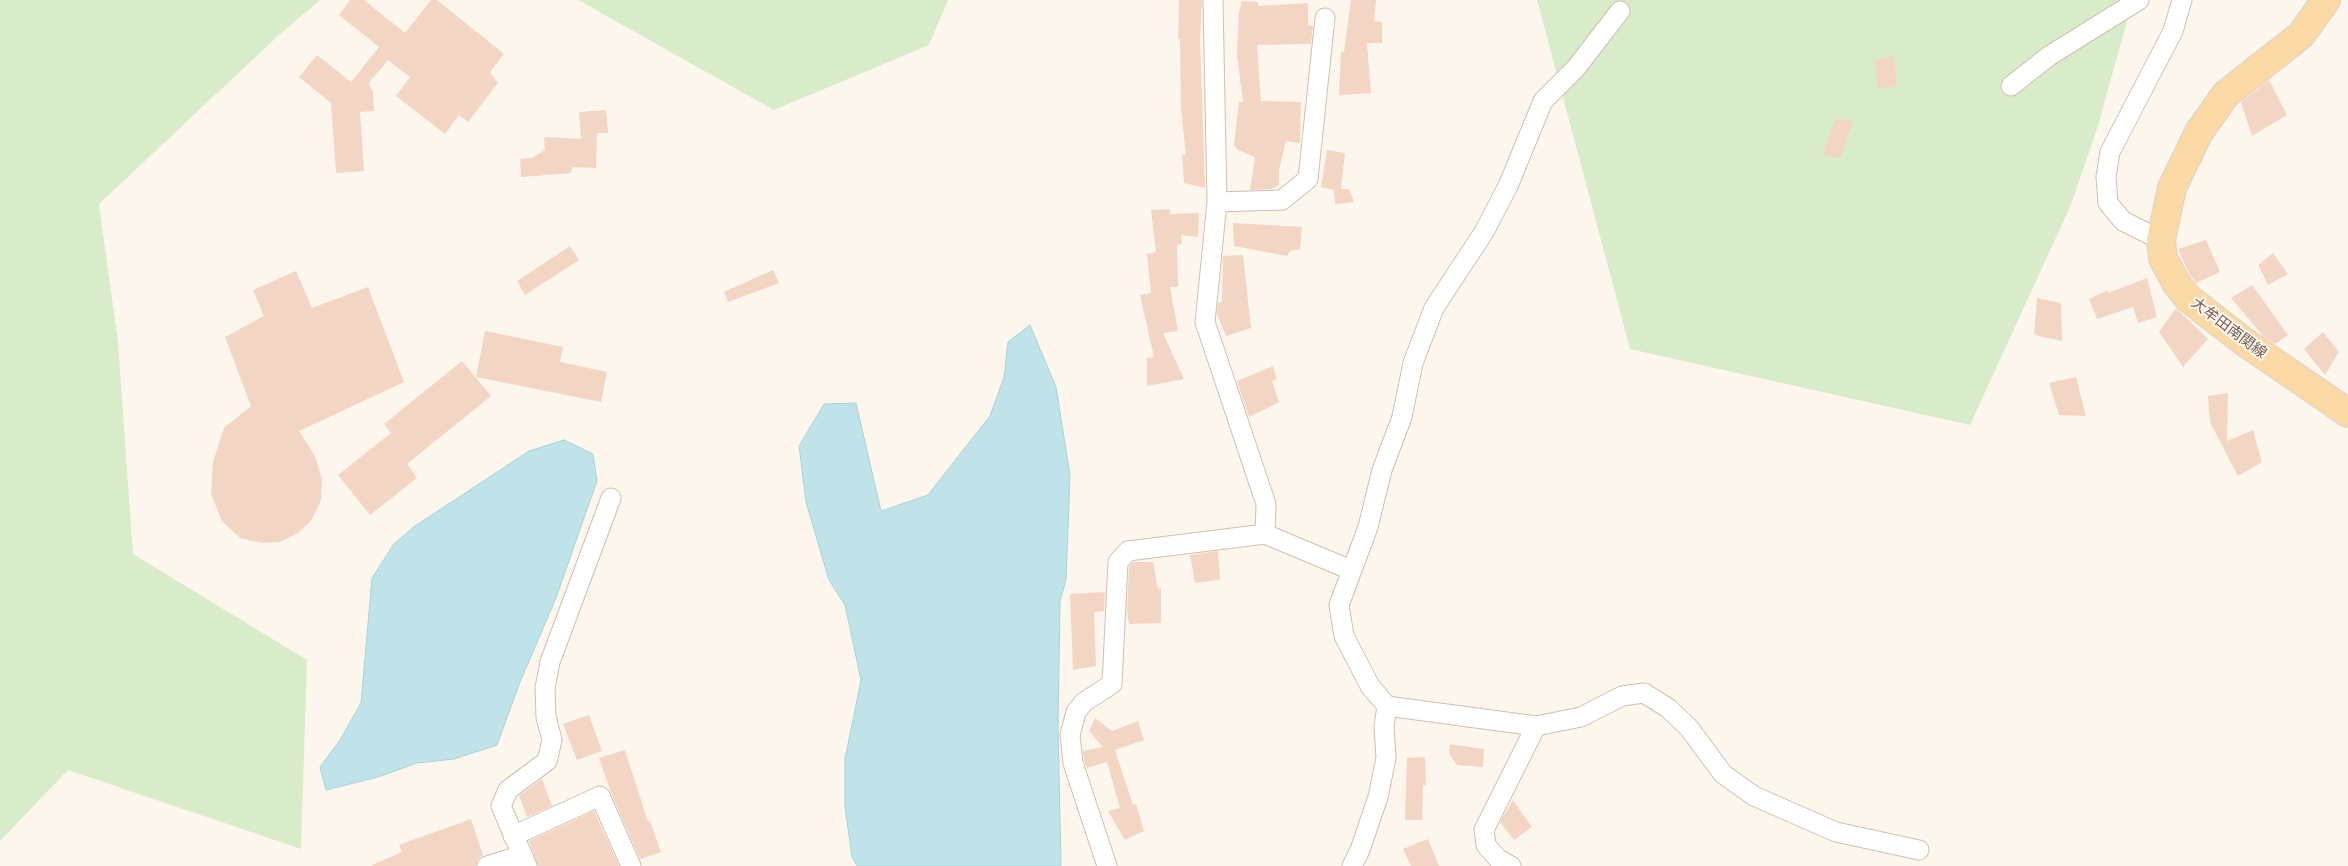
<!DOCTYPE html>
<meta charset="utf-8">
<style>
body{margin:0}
canvas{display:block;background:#fdf6ec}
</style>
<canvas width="2348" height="866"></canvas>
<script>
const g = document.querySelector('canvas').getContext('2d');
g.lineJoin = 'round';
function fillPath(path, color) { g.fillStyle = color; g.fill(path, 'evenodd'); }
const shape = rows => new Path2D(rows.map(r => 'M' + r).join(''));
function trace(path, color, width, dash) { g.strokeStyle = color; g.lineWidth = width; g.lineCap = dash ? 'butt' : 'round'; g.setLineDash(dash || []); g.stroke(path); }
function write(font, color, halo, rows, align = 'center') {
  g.font = font + ' "Golos Text","Noto Sans JP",sans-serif'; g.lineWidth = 4; g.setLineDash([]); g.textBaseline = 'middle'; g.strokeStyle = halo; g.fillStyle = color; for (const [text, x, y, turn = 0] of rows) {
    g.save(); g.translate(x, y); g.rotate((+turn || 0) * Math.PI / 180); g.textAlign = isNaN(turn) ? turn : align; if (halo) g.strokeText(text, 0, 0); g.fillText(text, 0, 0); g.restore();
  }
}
fillPath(shape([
 [0,0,320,0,280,34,99,204,118,342,133,554,307,660,301,849,68,770,0,841],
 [578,0,948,0,929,45,774,110],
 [1537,0,2133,0,2097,129,2070,207,1970,425,1630,349]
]), '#d8ecc9');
const water = shape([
 [1030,325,1056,387,1070,475,1066,580,1060,601,1058,726,1061,866,857,866,852,857,845,807,845,759,861,680,845,605,829,580,806,502,799,446,824,404,856,403,881,511,928,495,990,416,1004,377,1008,342,1030,325],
 [564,440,593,454,597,481,556,598,520,682,497,745,454,759,417,763,378,777,326,790,320,767,340,740,361,703,372,578,394,544,415,526,529,451,564,440]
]);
fillPath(water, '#bfe3e8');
trace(water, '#a5d3da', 1);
fillPath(shape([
 [350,0,364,0,405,33,431,0,437,0,504,54,490,72,498,83,468,122,459,115,445,134,396,96,410,77,388,60,373,78,372,77,369,84,373,92,374,111,360,112,364,171,336,173,331,103,299,77,317,55,351,82,379,47,339,15],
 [1179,0,1202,0,1200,39,1205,188,1184,183,1182,155,1186,155,1181,108,1180,39,1178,39],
 [1351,0,1376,0,1374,21,1382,22,1382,43,1367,43,1371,93,1339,95,1341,52,1344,52],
 [1242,1,1258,2,1258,6,1308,3,1308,25,1313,26,1311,44,1257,45,1261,101,1301,102,1300,143,1286,141,1279,170,1279,185,1271,189,1250,190,1255,157,1238,150,1234,145,1239,102,1243,102,1237,55,1239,12],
 [1895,56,1896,87,1877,88,1875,59],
 [2269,80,2287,115,2252,136,2241,102],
 [606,110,608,133,597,133,596,168,572,167,571,173,521,177,520,159,532,158,545,150,544,137,581,139,579,112],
 [1835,119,1853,121,1840,158,1823,154],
 [1327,150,1345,153,1341,189,1349,189,1354,202,1335,204,1334,190,1321,187],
 [1170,209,1170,214,1199,213,1198,237,1181,235,1182,244,1177,245,1178,287,1170,287,1178,331,1163,333,1184,379,1147,386,1147,358,1154,357,1140,295,1151,293,1147,254,1156,252,1151,210],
 [1233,223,1302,227,1300,249,1290,251,1287,256,1234,246],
 [2206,240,2220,272,2196,283,2189,274,2178,249],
 [570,246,579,260,525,295,517,281],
 [2273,253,2288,274,2268,285,2258,265],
 [1243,255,1251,328,1226,336,1217,314,1218,303,1222,302,1223,256],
 [773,270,779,283,728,302,724,292],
 [296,271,312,308,368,287,404,382,299,431,315,456,322,479,321,500,311,521,298,533,280,542,262,543,240,538,222,521,211,494,213,462,224,428,251,406,225,337,264,316,253,290],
 [2147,278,2157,317,2138,323,2133,307,2097,319,2089,299,2108,290,2108,293],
 [2252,285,2288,335,2275,344,2263,336,2231,298],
 [2037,298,2061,303,2062,341,2034,335],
 [2176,308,2208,339,2183,367,2159,332],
 [485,331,563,347,560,362,607,372,601,402,476,377],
 [2323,332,2339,352,2325,375,2304,349],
 [462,361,491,396,407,464,417,478,370,515,338,475,391,433,384,424],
 [1273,366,1277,379,1272,381,1279,402,1249,417,1237,381],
 [2076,377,2086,416,2059,415,2049,383],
 [2228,393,2227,441,2253,430,2262,462,2238,476,2210,422,2208,396],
 [1218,551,1220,580,1195,583,1190,555],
 [1133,562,1153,562,1158,589,1161,588,1161,623,1129,624,1127,611,1129,567],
 [1105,592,1104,611,1094,612,1096,666,1073,670,1070,594],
 [589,715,602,751,577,760,563,724],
 [1095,718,1112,731,1138,721,1144,740,1115,750,1133,805,1136,804,1144,831,1125,840,1108,811,1120,808,1107,762,1087,768,1084,761,1083,751,1103,747,1089,731],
 [1450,744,1484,749,1483,767,1457,765,1449,754],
 [625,750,648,822,650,821,661,852,640,859,611,793,599,758],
 [1425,757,1426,785,1423,785,1422,820,1405,820,1407,758],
 [542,779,552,806,527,817,519,796],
 [1513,800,1532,827,1514,840,1500,822],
 [594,811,619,866,538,866,529,841],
 [471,819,483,855,478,859,476,866,370,866,402,852,399,845],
 [1428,839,1439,866,1411,866,1403,849]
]), '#f3d5c3');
const minor = shape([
 [1213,0,1217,202,1205,322,1266,504,1265,534],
 [1620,11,1576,68,1543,101,1508,186,1484,232,1434,308,1413,363,1402,417,1382,470,1368,527,1339,605,1344,636,1370,686,1387,706,1536,726,1581,717,1622,696,1644,693,1668,708,1689,728,1723,774,1754,796,1836,832,1919,850],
 [2011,86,2049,56,2139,0],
 [1217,202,1282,200,1308,179,1325,18],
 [2161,240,2123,221,2108,203,2106,177,2110,152,2173,31,2182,0],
 [513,836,600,796,631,866],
 [487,866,522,855],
 [527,866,501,806,508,790,547,761,552,740,546,717,545,688,550,662,611,498],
 [1107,866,1073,763,1070,735,1076,712,1084,702,1112,684,1118,562,1128,551,1265,534,1351,570],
 [1352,866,1360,850,1378,797,1386,758,1384,726,1387,706],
 [1511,866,1498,859,1486,845,1484,830,1536,726]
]);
const primary = shape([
 [2326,0,2301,35,2226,94,2199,132,2172,188,2161,240,2163,258,2176,283,2188,298,2243,341,2348,413]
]);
trace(minor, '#d1beb0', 21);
trace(primary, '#dad1cd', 30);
trace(minor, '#fff', 19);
trace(primary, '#fbd9a5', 28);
write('15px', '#7a5c4d', '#fffaf3', [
 ["大牟田南関線",2229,328,37]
]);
</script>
